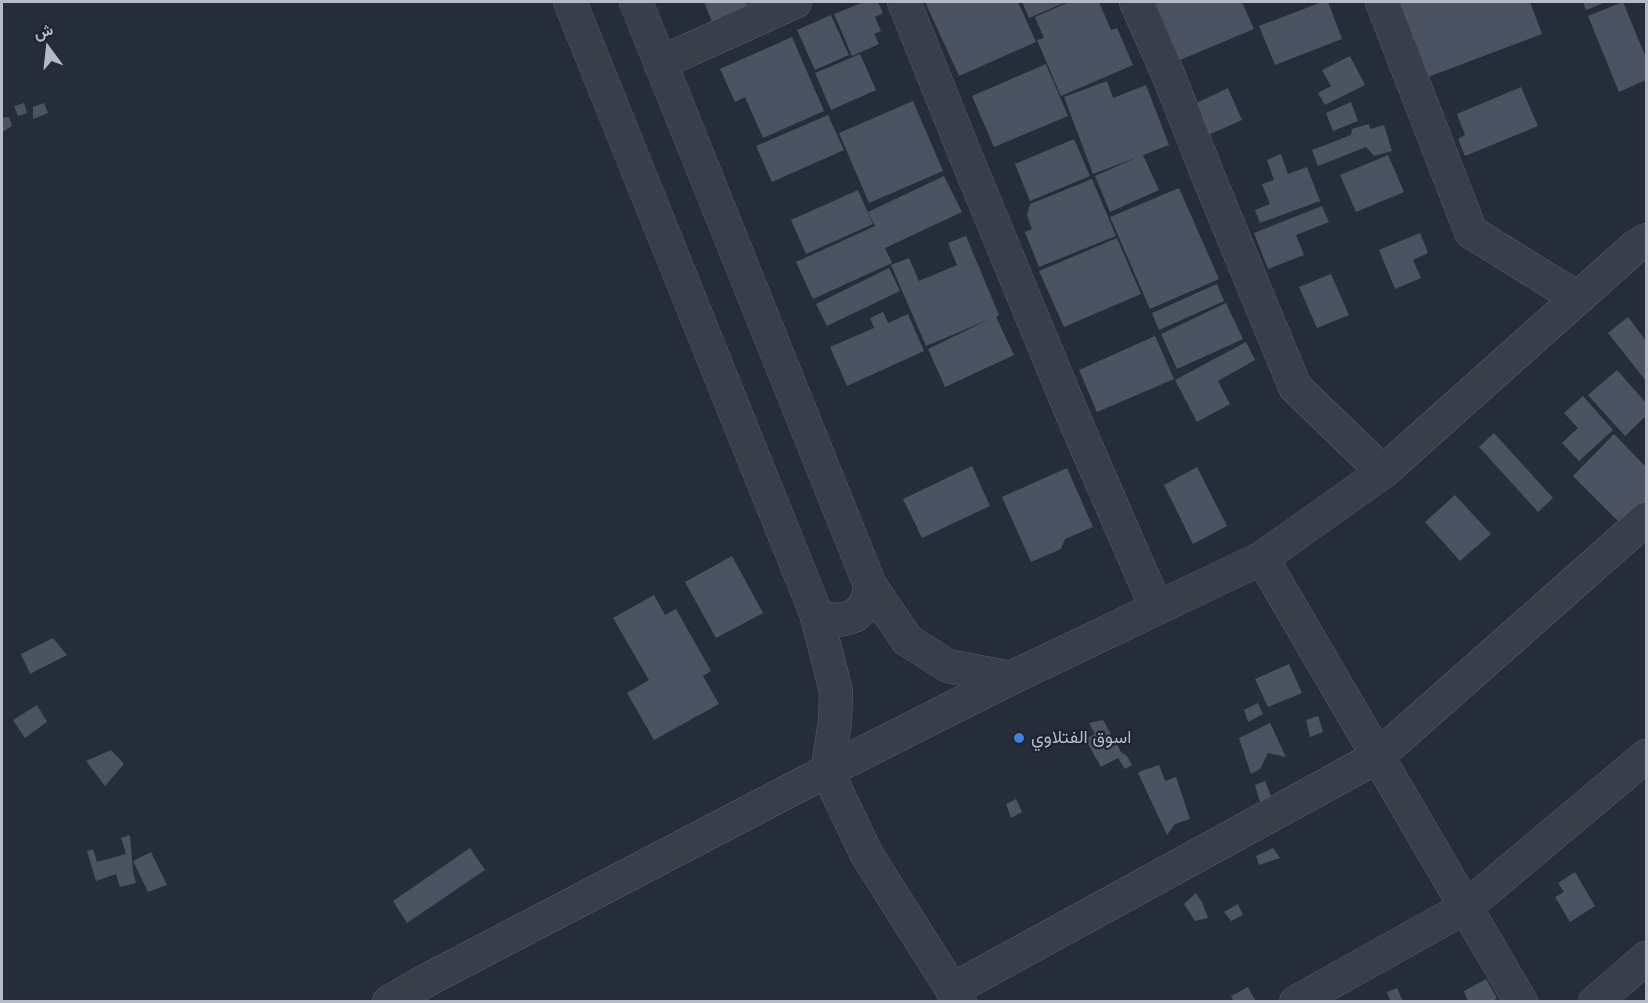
<!DOCTYPE html>
<meta charset="utf-8">
<style>
body{margin:0}
#map{position:relative;width:1648px;height:1003px;overflow:hidden;background:#252d3a;font-family:"PT Sans",Vazirmatn,sans-serif}
canvas{display:block}
.frame{position:absolute;inset:0;border:3px solid #b4bac6;pointer-events:none}
.north{position:absolute;left:18px;top:18px;width:60px;height:60px;-webkit-text-stroke:4px #1e242f;paint-order:stroke;rotate:345deg;font-size:16px;font-weight:700;line-height:24px;text-align:center;color:#b4bac6}
.north::after{content:'';display:block;margin:auto;width:21px;height:27px;background:#b4bac6;clip-path:polygon(50% 0,100% 100%,50% 72%,0 100%)}
</style>
<div id="map">
<canvas width="1648" height="1003"></canvas>
<div class="frame"></div>
<div class="north">ش</div>
</div>
<script>
const g = document.querySelector('canvas').getContext('2d');
g.lineJoin = 'round';
function fillPath(path, color) { g.fillStyle = color; g.fill(path, 'evenodd'); }
const shape = rows => new Path2D(rows.map(r => 'M' + r).join(''));
function trace(path, color, width, dash) { g.strokeStyle = color; g.lineWidth = width; g.lineCap = dash ? 'butt' : 'round'; g.setLineDash(dash || []); g.stroke(path); }
function write(font, color, halo, rows, align = 'center') {
  g.font = font + ' "PT Sans",Vazirmatn,sans-serif'; g.lineWidth = 4.5; g.setLineDash([]); g.textBaseline = 'middle'; g.strokeStyle = halo; g.fillStyle = color; for (const [text, x, y, turn = 0] of rows) {
    g.save(); g.translate(x, y); g.rotate((+turn || 0) * Math.PI / 180); g.textAlign = isNaN(turn) ? turn : align; if (halo) g.strokeText(text, 0, 0); g.fillText(text, 0, 0); g.restore();
  }
}
fillPath(shape([
 [704,2,746,2,749,9,713,24],
 [864,2,878,2,883,13,875,17,881,31,874,34,879,44,852,56,834,14],
 [925,2,1018,2,1036,42,959,76],
 [1022,2,1066,2,1029,18],
 [1069,2,1099,2,1111,30,1117,28,1133,65,1061,96,1037,40,1044,38,1035,17],
 [1155,2,1242,2,1254,29,1180,60],
 [1322,2,1328,2,1342,39,1275,65,1259,26],
 [1399,2,1530,2,1542,34,1428,77],
 [1583,2,1606,2,1586,10],
 [1623,2,1646,58,1646,80,1619,92,1588,16],
 [831,15,849,55,815,70,797,30],
 [792,37,824,111,763,138,745,97,735,102,720,69],
 [860,54,876,90,831,110,815,73],
 [1350,56,1365,85,1325,105,1318,93,1331,86,1322,70],
 [1046,64,1068,116,994,147,972,96],
 [1107,81,1113,98,1146,85,1169,145,1143,155,1159,190,1110,212,1095,176,1138,157,1093,174,1064,97],
 [1521,87,1538,126,1465,156,1458,139,1465,135,1457,114],
 [1228,88,1242,120,1206,136,1192,105],
 [913,101,943,171,869,203,839,133],
 [1351,102,1358,121,1333,131,1326,113],
 [24,103,27,113,18,116,14,106],
 [44,103,48,113,33,119,33,107],
 [828,115,844,150,772,182,756,146],
 [9,117,12,126,2,132,2,118],
 [1369,124,1370,129,1384,125,1392,151,1374,156,1366,147,1318,166,1312,150,1351,135,1352,129],
 [1074,139,1090,176,1030,201,1015,164],
 [1281,154,1288,174,1307,167,1320,201,1260,223,1255,210,1270,204,1262,184,1274,180,1267,160],
 [1388,155,1404,192,1356,212,1340,175],
 [944,176,962,212,885,248,892,263,813,299,796,262,875,226,868,212],
 [1092,179,1116,236,1039,267,1025,232,1032,229,1027,215,1030,204],
 [1179,188,1219,279,1150,309,1110,217],
 [858,190,873,224,806,254,791,220],
 [1322,206,1329,222,1296,235,1304,255,1268,269,1254,233],
 [1420,233,1428,253,1413,260,1421,278,1395,289,1379,250],
 [966,236,999,315,996,317,1014,355,945,387,928,349,990,319,926,346,891,265,909,258,919,281,957,265,948,243],
 [1117,238,1141,294,1064,327,1039,271],
 [889,268,900,291,827,326,816,304],
 [1331,274,1349,315,1317,328,1299,287],
 [1217,284,1224,301,1159,330,1152,313],
 [1226,303,1243,339,1177,369,1161,334],
 [883,312,888,323,908,314,924,351,847,386,830,347,874,328,870,318],
 [1628,317,1646,341,1646,381,1608,333],
 [1155,336,1174,379,1097,412,1079,370],
 [1246,342,1255,360,1218,381,1230,404,1197,422,1175,380],
 [1617,370,1646,403,1646,416,1625,436,1588,395],
 [1583,396,1613,430,1579,461,1562,443,1578,428,1564,413],
 [1494,433,1553,498,1538,512,1479,447],
 [1614,434,1646,467,1646,506,1625,528,1573,476],
 [972,466,990,506,922,538,903,499],
 [1197,467,1227,526,1193,544,1164,485],
 [1067,468,1093,527,1065,539,1061,549,1031,562,1002,497],
 [1455,495,1491,534,1460,561,1425,522],
 [732,556,763,613,716,638,685,582],
 [654,595,665,615,676,609,711,671,703,676,719,704,654,740,627,693,649,680,613,618],
 [53,638,67,655,30,674,21,654],
 [1289,664,1302,693,1268,707,1255,679],
 [1258,703,1263,714,1248,722,1244,710],
 [37,705,47,722,25,738,13,720],
 [1318,716,1323,732,1310,737,1306,720],
 [1103,720,1121,752,1127,756,1132,765,1125,769,1118,758,1101,767,1085,739,1095,734,1089,723],
 [1270,723,1286,757,1268,753,1260,769,1251,774,1239,738],
 [111,750,124,764,105,786,86,761],
 [1159,765,1165,781,1176,777,1190,819,1175,824,1167,835,1138,773,1141,771],
 [1265,781,1271,796,1260,802,1255,785],
 [1016,799,1022,812,1011,818,1006,804],
 [130,835,133,871,136,883,120,887,116,874,96,881,87,851,93,849,97,862,126,854,121,838],
 [470,848,485,870,407,923,393,901],
 [1273,848,1280,858,1259,865,1256,856],
 [151,852,167,885,148,892,133,861],
 [1575,872,1595,906,1570,922,1555,897,1564,892,1558,883],
 [1196,893,1202,902,1208,918,1195,921,1184,904],
 [1238,904,1243,915,1231,921,1224,912],
 [1486,979,1497,998,1492,1002,1468,1002,1464,991],
 [1248,987,1255,1000,1252,1002,1234,1002,1231,996],
 [1397,988,1403,1002,1391,1002,1387,992]
]), '#4b5362');
const minor = shape([
 [570,2,816,613,836,691,835,722,827,771,867,855,960,1002],
 [636,2,870,585,907,640,948,666,1011,678],
 [904,2,967,159,1073,416,1156,607],
 [1136,2,1168,74,1209,178,1295,387,1383,472],
 [1382,2,1471,232,1577,298],
 [660,63,795,2],
 [1262,558,1521,1002],
 [816,613,825,618,835,620,844,619,854,616,861,610,866,603,869,594,870,585],
 [952,990,1377,757,1646,519],
 [389,1002,429,979,827,771,1011,678,1262,558,1383,472,1635,247,1646,240],
 [1296,1002,1466,907,1646,756],
 [1595,1002,1646,958]
]);
trace(minor, '#575d68', 34);
trace(minor, '#393f4a', 33);
for (const [x, y, r, color] of [
 [1019,738,6,"#3f7fe0"]
]) { const dot = new Path2D(); dot.arc(x, y, r, 0, 2 * Math.PI); g.fillStyle = color; g.fill(dot); trace(dot, '#1e242f', 2); }
write('18px', '#b4bac6', '#1e242f', [
 ["اسوق الفتلاوي",1031,738]
], 'left');
</script>
